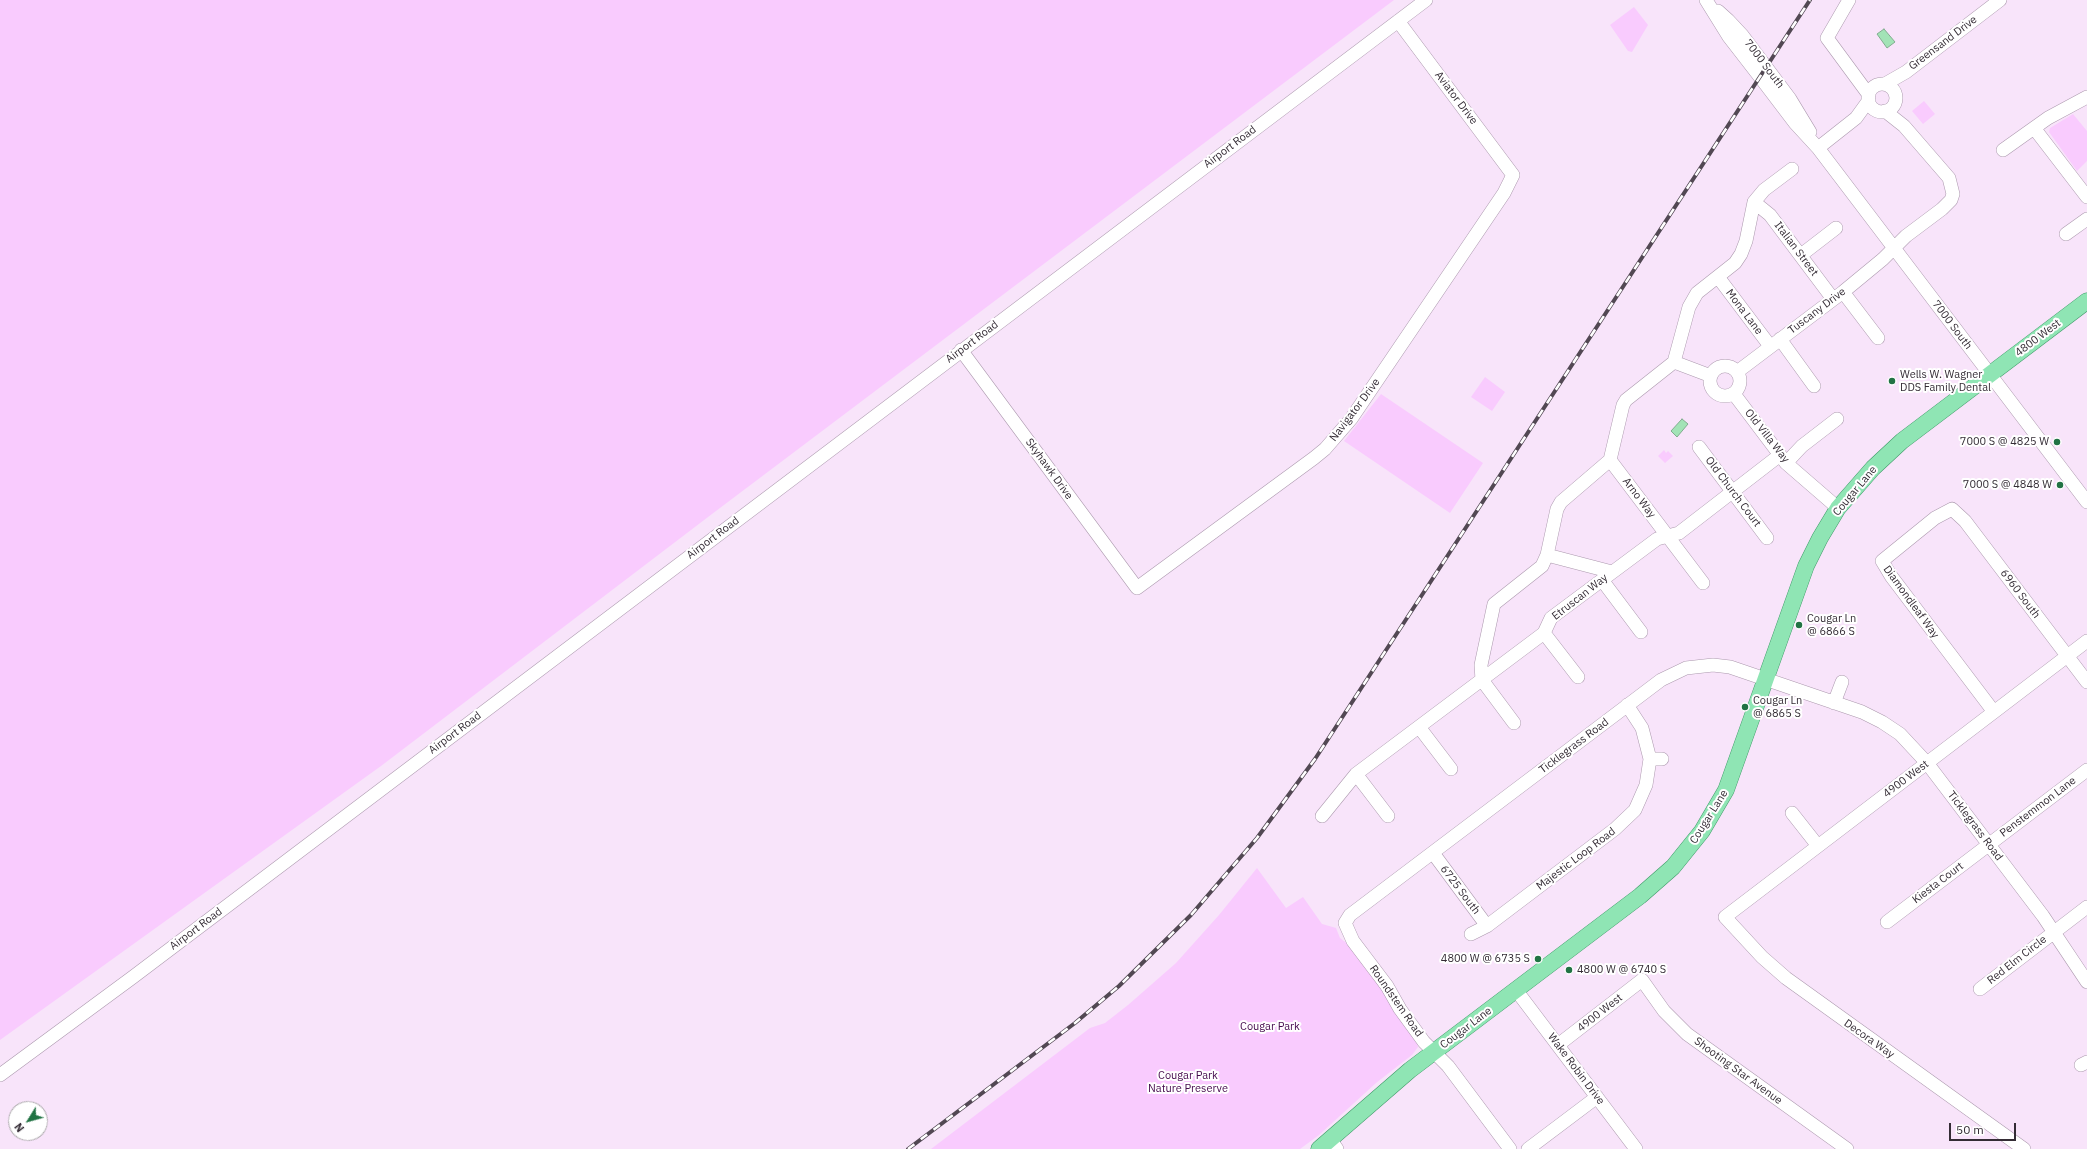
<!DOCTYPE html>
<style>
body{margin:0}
#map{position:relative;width:2087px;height:1149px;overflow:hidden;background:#f8e4fa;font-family:"IBM Plex Sans",sans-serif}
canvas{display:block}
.north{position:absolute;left:8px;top:1101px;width:40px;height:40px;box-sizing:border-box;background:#fff;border:1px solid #aeabae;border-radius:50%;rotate:233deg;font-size:11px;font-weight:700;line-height:16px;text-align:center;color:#342c35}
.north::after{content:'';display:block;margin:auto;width:14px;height:18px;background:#217344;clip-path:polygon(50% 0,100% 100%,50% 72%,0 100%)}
.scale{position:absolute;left:1949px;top:1123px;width:67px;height:18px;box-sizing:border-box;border:2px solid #342c35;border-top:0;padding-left:5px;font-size:12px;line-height:14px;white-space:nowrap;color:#342c35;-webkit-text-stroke:3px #fff;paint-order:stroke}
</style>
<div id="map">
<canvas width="2087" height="1149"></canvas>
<div class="north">N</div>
<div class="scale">50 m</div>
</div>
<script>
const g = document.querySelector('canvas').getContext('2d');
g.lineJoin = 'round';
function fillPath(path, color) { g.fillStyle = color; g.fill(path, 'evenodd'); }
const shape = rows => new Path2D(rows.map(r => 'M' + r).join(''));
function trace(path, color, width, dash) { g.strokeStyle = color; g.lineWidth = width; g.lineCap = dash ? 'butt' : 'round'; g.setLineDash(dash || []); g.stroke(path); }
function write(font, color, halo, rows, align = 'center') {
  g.font = font + ' "IBM Plex Sans",sans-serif'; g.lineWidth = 4; g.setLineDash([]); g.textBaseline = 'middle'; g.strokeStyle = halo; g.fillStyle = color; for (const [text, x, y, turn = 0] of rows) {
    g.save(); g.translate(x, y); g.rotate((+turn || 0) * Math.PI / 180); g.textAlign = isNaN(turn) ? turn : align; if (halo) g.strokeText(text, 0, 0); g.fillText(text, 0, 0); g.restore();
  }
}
fillPath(shape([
 [0,0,1394,0,712,514,381,766,0,1040],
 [1634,7,1648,25,1632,52,1628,51,1610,25],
 [1924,101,1935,114,1923,124,1912,111],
 [2073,114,2087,131,2087,161,2077,171,2049,132,2050,128],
 [1485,377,1505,392,1492,411,1471,397],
 [1381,394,1483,463,1450,513,1344,441],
 [1664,450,1666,453,1668,451,1673,456,1665,463,1658,456],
 [1257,868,1286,908,1303,897,1322,924,1336,928,1340,938,1349,945,1382,988,1417,1039,1418,1047,1412,1055,1376,1083,1319,1135,1300,1149,931,1149,1090,1028,1105,1023,1128,1005,1176,963,1219,915]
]), '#f9cbfe');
const water = shape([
 [1884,29,1895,42,1887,48,1877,34,1884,29],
 [1682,419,1688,424,1677,437,1671,431,1682,419]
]);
fillPath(water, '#a2e3b6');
trace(water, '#81ac8f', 1);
const minor = shape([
 [1706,0,1729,37,1760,77,1795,123,1818,148,2087,502],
 [1849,0,1827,38,1869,95],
 [1718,11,1728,20,1742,35,1790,99,1810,132],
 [1885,84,1906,72,2000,0],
 '1868 98a14 14 0 1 1 28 0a14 14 0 1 1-28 0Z',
 [2034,128,2087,197],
 [1818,148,1856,118,1869,100],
 [2003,150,2048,118,2087,97],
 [1754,202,1770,215,1833,299],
 [2066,234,2087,219],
 [1801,255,1836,228],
 [1718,277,1770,346],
 [1843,292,1878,338],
 [1780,339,1814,386],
 [961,350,1137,588,1314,458,1325,449,1351,419,1504,193,1513,175,1398,21],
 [1674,362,1711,376],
 '1710 381a15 15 0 1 1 30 0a15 15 0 1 1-30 0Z',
 [1737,372,1843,292,1883,259,1906,236,1942,209,1951,200,1953,194,1949,178,1904,126,1885,111],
 [1734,394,1786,463,1838,508],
 [1699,447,1767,538],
 [1610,460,1703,583],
 [1786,463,1802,446,1837,419],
 [1547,555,1612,572],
 [1602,580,1641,632],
 [1544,633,1578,677],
 [1834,703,1842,682],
 [1994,712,1891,576,1882,561,1935,518,1952,509,1965,521,2087,682],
 [1514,723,1482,680,1481,665,1494,604,1542,566,1547,555,1557,509,1561,502,1610,460,1623,405,1626,400,1674,362,1689,307,1697,293,1735,263,1741,254,1746,241,1754,202,1764,190,1792,169],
 [1419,727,1451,769],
 [1650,759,1662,759],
 [1356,774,1388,816],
 [1792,813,1818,846],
 [1322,816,1356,774,1544,633,1551,618,1657,539,1679,533,1780,455],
 [1433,853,1487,926],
 [1887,922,2087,770],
 [1471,934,1487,926,1615,829,1635,810,1646,785,1650,759,1642,728,1627,705],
 [1980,989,2087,907],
 [1516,990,1636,1149],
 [1558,1045,1642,980,1664,1011,1687,1034,1847,1149],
 [2081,1065,2087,1062],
 [0,1075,133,977,1426,0],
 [1330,1139,1337,1149],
 [1510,1149,1448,1066,1424,1042,1400,1009,1387,986,1353,941,1345,923,1350,915,1661,680,1686,668,1713,665,1730,667,1862,712,1882,722,1900,734,1927,763,2043,916,2087,982],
 [1528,1149,1597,1097],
 [2024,1149,1786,978,1762,957,1725,917,2087,641]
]);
const major = shape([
 [1319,1149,1410,1070,1640,896,1673,867,1702,831,1726,790,1806,566,1820,538,1838,508,1873,468,1902,441,2087,301]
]);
trace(minor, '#ac99ae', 14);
trace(major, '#3e9967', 17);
trace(minor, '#fff', 13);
trace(major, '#8fe5b4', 16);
const rail = shape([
 [908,1149,1075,1023,1119,986,1191,915,1257,838,1315,759,1810,0]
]);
trace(rail, '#524853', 4);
trace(rail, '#fff', 2.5, [8]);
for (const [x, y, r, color] of [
 [1892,381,4,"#217344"],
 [2057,442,4,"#217344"],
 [2060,485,4,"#217344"],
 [1799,625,4,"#217344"],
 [1745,707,4,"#217344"],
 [1538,959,4,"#217344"],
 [1569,970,4,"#217344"]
]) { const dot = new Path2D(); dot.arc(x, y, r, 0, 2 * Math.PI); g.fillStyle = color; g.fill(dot); trace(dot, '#fff', 1.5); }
write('11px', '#342c35', '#fff', [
 ["Greensand Drive",1943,43,-37],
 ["7000 South",1764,64,53],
 ["Aviator Drive",1456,98,53],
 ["Airport Road",1230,147,-37],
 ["Italian Street",1796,249,53],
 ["Tuscany Drive",1817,311,-37],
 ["Mona Lane",1744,312,53],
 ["7000 South",1952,325,53],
 ["4800 West",2038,338,-37],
 ["Airport Road",972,342,-37],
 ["Navigator Drive",1355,410,-53],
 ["Old Villa Way",1767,436,52],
 ["Skyhawk Drive",1049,469,54],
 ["Cougar Lane",1855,491,-50],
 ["Old Church Court",1733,492,53],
 ["Arno Way",1639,498,53],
 ["Airport Road",713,538,-37],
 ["6960 South",2020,594,53],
 ["Etruscan Way",1580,597,-38],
 ["Diamondleaf Way",1911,602,54],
 ["Airport Road",455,733,-37],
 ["Ticklegrass Road",1574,746,-37],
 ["4900 West",1906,779,-37],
 ["Penstemmon Lane",2038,807,-37],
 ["Cougar Lane",1709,817,-58],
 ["Ticklegrass Road",1975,826,53],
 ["Majestic Loop Road",1576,859,-37],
 ["Kiesta Court",1938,883,-37],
 ["6725 South",1460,890,53],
 ["Airport Road",196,929,-37],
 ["Red Elm Circle",2017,960,-38],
 ["Roundstem Road",1396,1001,55],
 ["4900 West",1600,1013,-38],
 ["Cougar Lane",1466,1028,-37],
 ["Decora Way",1869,1039,35],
 ["Wake Robin Drive",1576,1069,53],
 ["Shooting Star Avenue",1738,1071,36]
]);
write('11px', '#342c35', '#fff', [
 ["Wells W. Wagner",1900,375],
 ["DDS Family Dental",1900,388],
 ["7000 S @ 4825 W",2049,442,"right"],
 ["7000 S @ 4848 W",2052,485,"right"],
 ["Cougar Ln",1807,619],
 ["@ 6866 S",1807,632],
 ["Cougar Ln",1753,701],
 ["@ 6865 S",1753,714],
 ["4800 W @ 6735 S",1530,959,"right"],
 ["4800 W @ 6740 S",1577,970]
], 'left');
write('11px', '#44094c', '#fff', [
 ["Cougar Park",1270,1027],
 ["Cougar Park",1188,1076],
 ["Nature Preserve",1188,1089]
]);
</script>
